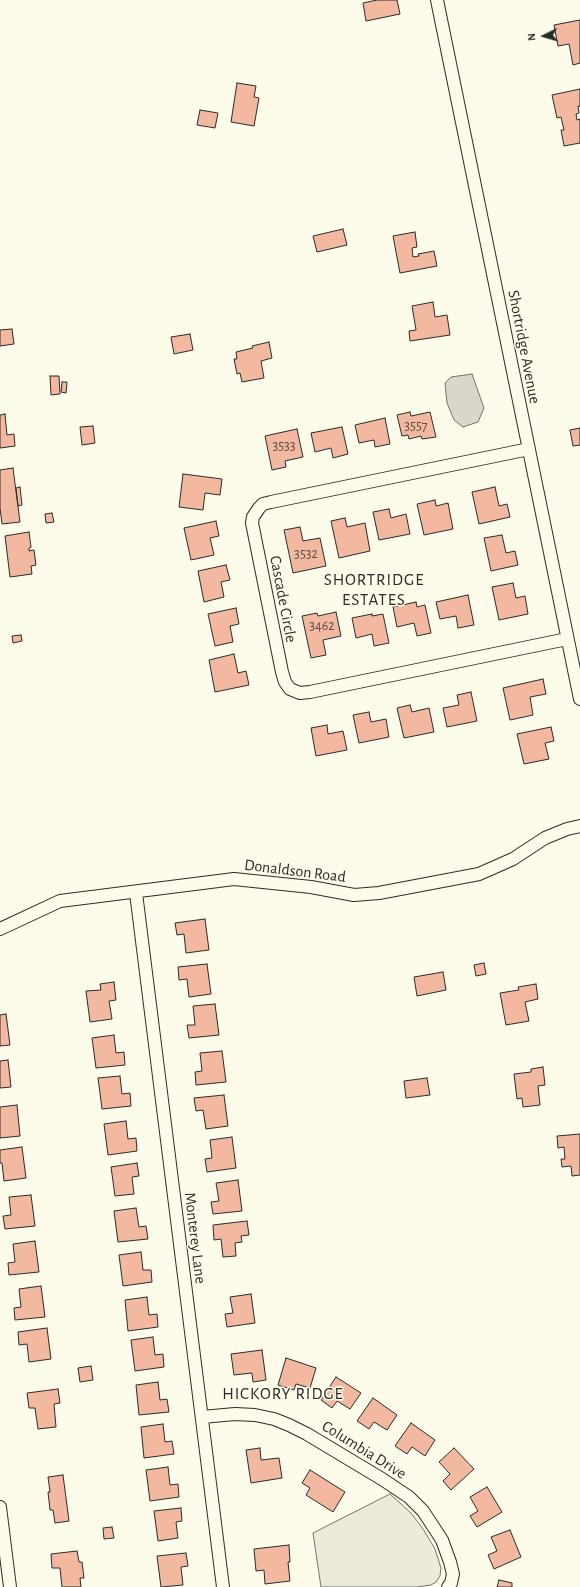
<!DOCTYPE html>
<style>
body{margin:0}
#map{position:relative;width:580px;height:1587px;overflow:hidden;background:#fdfbea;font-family:"Alegreya Sans",sans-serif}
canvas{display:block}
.north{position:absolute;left:524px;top:16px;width:40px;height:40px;-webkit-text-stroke:3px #fdfbea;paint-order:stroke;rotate:265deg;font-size:11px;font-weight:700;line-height:16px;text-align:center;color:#2b2b2b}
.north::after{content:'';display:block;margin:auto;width:14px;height:18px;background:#2b2b2b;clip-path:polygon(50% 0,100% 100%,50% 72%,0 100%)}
</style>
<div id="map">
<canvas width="580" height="1587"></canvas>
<div class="north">N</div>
</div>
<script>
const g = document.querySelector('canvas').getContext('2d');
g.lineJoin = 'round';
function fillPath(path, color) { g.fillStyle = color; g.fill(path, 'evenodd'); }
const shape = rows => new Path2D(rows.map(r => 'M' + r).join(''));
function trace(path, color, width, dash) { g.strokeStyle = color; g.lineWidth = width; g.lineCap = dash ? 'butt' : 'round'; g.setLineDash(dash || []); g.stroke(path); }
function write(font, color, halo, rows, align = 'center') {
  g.font = font + ' "Alegreya Sans",sans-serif'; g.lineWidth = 3; g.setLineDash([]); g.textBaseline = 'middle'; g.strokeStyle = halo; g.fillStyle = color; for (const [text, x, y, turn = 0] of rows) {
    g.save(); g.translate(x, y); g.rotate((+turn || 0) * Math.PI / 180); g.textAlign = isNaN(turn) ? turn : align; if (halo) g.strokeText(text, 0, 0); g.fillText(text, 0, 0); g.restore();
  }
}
const green = shape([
 [390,1494,411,1513,423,1529,435,1549,441,1568,440,1576,436,1582,431,1585,416,1587,321,1587,313,1533,390,1494]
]);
fillPath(green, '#ecebdb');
trace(green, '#74746e', 1);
const water = shape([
 [472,374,484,408,478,422,463,427,454,420,447,403,445,383,451,377,472,374]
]);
fillPath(water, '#d8d7c9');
trace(water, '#74746e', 1);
const building = shape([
 [377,0,397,0,400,14,366,21,363,3,377,0],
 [580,20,580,63,573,65,569,44,558,46,554,25,580,20],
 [237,83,256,86,254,97,259,98,254,126,231,122,237,83],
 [580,89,580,106,578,106,579,113,576,114,577,120,580,119,580,143,564,146,561,130,564,130,561,117,557,118,552,95,580,89],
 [200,110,218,113,215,128,197,125,200,110],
 [343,229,347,245,317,252,313,236,343,229],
 [415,232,417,247,412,248,413,257,419,256,418,254,434,251,437,266,400,273,393,236,415,232],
 [433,302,435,317,447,315,450,335,410,341,409,331,416,330,412,306,433,302],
 [12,329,14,344,0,346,0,330,12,329],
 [190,334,193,350,174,354,171,337,190,334],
 [269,342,272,358,261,361,264,378,242,382,240,373,237,374,234,359,237,359,236,352,253,348,252,346,269,342],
 [50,376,59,376,60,394,51,395,50,376],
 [62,382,67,382,66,393,61,392,62,382],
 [410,412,411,416,430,412,436,437,422,439,421,436,409,439,408,435,402,436,397,415,410,412],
 [5,414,7,435,14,434,15,446,0,448,0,415,5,414],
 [385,418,390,444,375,447,374,440,359,443,355,425,385,418],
 [93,426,95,443,82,445,80,427,93,426],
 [342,427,348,454,333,458,331,448,315,452,311,433,342,427],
 [580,428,580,445,573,446,570,430,580,428],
 [297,429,303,457,285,461,286,467,272,470,265,436,297,429],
 [13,468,20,522,2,524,0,508,0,470,13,468],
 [183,474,222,479,220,495,205,493,203,510,179,507,183,474],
 [20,487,22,505,18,506,16,488,20,487],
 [495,487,499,506,507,504,510,517,479,524,472,492,495,487],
 [435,500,436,506,448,503,453,529,424,535,417,504,435,500],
 [389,509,391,518,406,514,410,534,379,540,373,512,389,509],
 [52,513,54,522,46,523,45,514,52,513],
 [345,518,347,527,365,523,370,551,339,558,331,521,345,518],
 [216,521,219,536,210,538,214,555,191,560,184,528,216,521],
 [300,527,303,541,320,538,326,566,293,573,284,530,300,527],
 [29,532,31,547,29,548,29,551,34,550,36,565,31,566,32,574,10,577,5,536,29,532],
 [502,535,506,553,515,551,518,565,491,571,484,538,502,535],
 [226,565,230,580,221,582,224,597,204,602,198,571,226,565],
 [513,583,516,598,525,596,528,614,499,620,492,587,513,583],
 [468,595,474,625,458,628,456,616,440,619,436,602,468,595],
 [416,602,417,607,425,605,431,633,417,636,414,623,397,627,393,607,416,602],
 [236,608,239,624,230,626,233,642,215,646,208,614,236,608],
 [336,612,341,636,323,640,326,655,311,658,302,616,317,613,318,616,336,612],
 [372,614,372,616,383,614,389,643,374,646,372,634,356,638,352,618,372,614],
 [21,635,22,641,13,643,12,636,21,635],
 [234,654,238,673,246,671,249,685,215,692,209,660,234,654],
 [543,679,546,694,530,697,533,715,510,720,503,688,543,679],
 [471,692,477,721,447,727,443,708,459,705,457,695,471,692],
 [410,705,412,712,429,708,434,732,404,738,397,708,410,705],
 [369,712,371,722,386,719,389,737,359,743,353,715,369,712],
 [327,725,328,734,343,731,347,750,316,756,311,728,327,725],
 [551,727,554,741,545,743,549,759,524,764,517,734,551,727],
 [205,919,209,950,186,953,184,934,177,935,175,923,205,919],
 [484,963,486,974,476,976,474,965,484,963],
 [207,964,211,994,189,997,187,979,179,980,178,967,207,964],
 [443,972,446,990,417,996,414,977,443,972],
 [114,982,116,1000,109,1001,112,1019,90,1022,86,991,101,990,100,984,114,982],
 [536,984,538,999,525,1002,529,1021,506,1025,500,993,519,990,518,987,536,984],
 [215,1004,219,1035,189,1038,187,1025,195,1025,193,1006,215,1004],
 [6,1014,10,1045,0,1046,0,1015,6,1014],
 [114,1035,116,1053,124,1052,125,1065,96,1068,92,1038,114,1035],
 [222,1051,226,1082,196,1085,195,1072,202,1071,200,1053,222,1051],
 [8,1060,11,1087,0,1088,0,1061,8,1060],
 [543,1067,545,1085,538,1086,540,1105,523,1107,522,1098,517,1099,514,1074,531,1072,531,1069,543,1067],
 [120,1076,122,1094,130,1093,131,1106,102,1109,98,1078,120,1076],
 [427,1078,430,1095,406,1098,404,1081,427,1078],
 [224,1095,228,1126,206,1129,203,1110,196,1111,194,1098,224,1095],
 [17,1105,20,1136,0,1138,0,1107,17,1105],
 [126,1121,128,1139,136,1138,137,1151,108,1155,104,1124,126,1121],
 [580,1134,580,1175,572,1176,571,1166,562,1167,561,1159,565,1159,564,1147,558,1148,557,1136,580,1134],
 [232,1137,236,1168,207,1172,205,1159,212,1158,210,1140,232,1137],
 [22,1147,26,1178,4,1181,2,1163,0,1163,0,1150,22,1147],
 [137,1163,139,1176,132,1177,134,1194,115,1196,111,1167,137,1163],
 [238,1180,242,1211,213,1214,211,1202,219,1201,216,1183,238,1180],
 [31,1195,35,1226,5,1229,3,1216,11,1215,9,1197,31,1195],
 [136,1208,139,1227,146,1226,148,1239,118,1242,114,1211,136,1208],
 [247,1221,249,1235,241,1236,242,1242,235,1243,236,1256,223,1257,221,1239,214,1240,213,1225,247,1221],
 [35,1241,39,1272,9,1275,8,1263,15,1262,13,1244,35,1241],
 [141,1252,143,1270,151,1270,152,1282,123,1286,119,1255,141,1252],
 [41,1286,45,1317,15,1320,14,1308,21,1307,19,1289,41,1286],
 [251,1294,255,1323,227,1327,225,1314,233,1313,230,1297,251,1294],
 [147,1297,149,1315,157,1314,158,1327,128,1331,125,1300,147,1297],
 [47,1328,51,1359,29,1362,27,1344,19,1345,18,1332,47,1328],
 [153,1337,155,1355,163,1354,164,1367,135,1371,131,1340,153,1337],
 [262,1350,266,1380,253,1382,252,1373,234,1375,231,1354,262,1350],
 [286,1358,316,1368,310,1388,296,1384,294,1390,278,1385,286,1358],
 [91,1366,93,1380,80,1382,78,1368,91,1366],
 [336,1377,361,1393,350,1409,337,1401,332,1408,321,1400,336,1377],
 [158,1382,160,1400,167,1399,169,1412,139,1415,136,1385,158,1382],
 [58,1389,60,1403,54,1404,56,1427,38,1429,35,1408,29,1408,27,1393,58,1389],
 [373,1398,397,1415,387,1430,374,1422,369,1429,357,1421,373,1398],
 [411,1423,435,1440,425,1456,412,1447,407,1454,395,1446,411,1423],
 [163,1424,165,1442,172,1441,174,1454,144,1458,141,1427,163,1424],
 [260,1448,261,1460,279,1458,282,1478,251,1483,246,1450,260,1448],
 [454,1448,474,1469,451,1490,443,1481,450,1474,439,1462,454,1448],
 [168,1467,170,1485,178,1484,179,1497,150,1501,146,1470,168,1467],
 [310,1470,345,1492,333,1512,306,1495,310,1488,302,1483,310,1470],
 [63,1475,69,1521,55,1523,53,1510,50,1510,48,1492,50,1492,48,1477,63,1475],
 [487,1487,502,1512,477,1527,470,1516,478,1511,470,1497,487,1487],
 [181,1508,182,1521,176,1522,178,1538,158,1541,154,1511,181,1508],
 [112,1527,114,1538,104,1539,103,1528,112,1527],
 [510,1530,521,1557,494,1569,488,1555,497,1551,491,1537,510,1530],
 [289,1545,290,1562,288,1562,290,1581,265,1584,264,1570,256,1571,254,1549,289,1545],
 [77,1551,79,1562,82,1562,84,1578,80,1578,81,1587,62,1587,60,1568,52,1568,51,1554,77,1551],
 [186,1553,188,1566,181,1567,183,1585,161,1587,157,1556,186,1553],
 [499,1580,512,1583,512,1587,497,1587,499,1580]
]);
fillPath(building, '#f2b8a0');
trace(building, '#2b2b2b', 1);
const minor = shape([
 [437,0,580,699],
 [529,449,271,502,263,504,259,508,253,517,252,523,282,672,285,682,290,689,300,693,310,692,567,639],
 [136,893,223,1587],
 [0,929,60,901,234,879,311,887,354,895,379,893,479,874,513,859,545,838,567,829,580,826],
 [202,1417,235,1414,255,1415,274,1419,289,1425,307,1434,382,1479,409,1497,423,1511,442,1540,450,1562,453,1574,451,1583,448,1587],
 [0,1507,10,1587]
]);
trace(minor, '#2b2b2b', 14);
trace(minor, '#fdfbea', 12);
write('14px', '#5d4e48', null, [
 ["3557",416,426],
 ["3533",284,446],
 ["3532",306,554],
 ["3462",322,626]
]);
write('16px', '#2b2b2b', '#fdfbea', [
 ["Shortridge Avenue",524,347,79],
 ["Cascade Circle",283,599,79],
 ["Donaldson Road",295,871,7],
 ["Monterey Lane",195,1238,83],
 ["Columbia Drive",364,1450,32]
]);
g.letterSpacing = '1px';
write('17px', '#2b2b2b', '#fdfbea', [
 ["SHORTRIDGE",374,580],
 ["ESTATES",374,600],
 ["HICKORY RIDGE",283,1394]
]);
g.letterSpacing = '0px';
</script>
